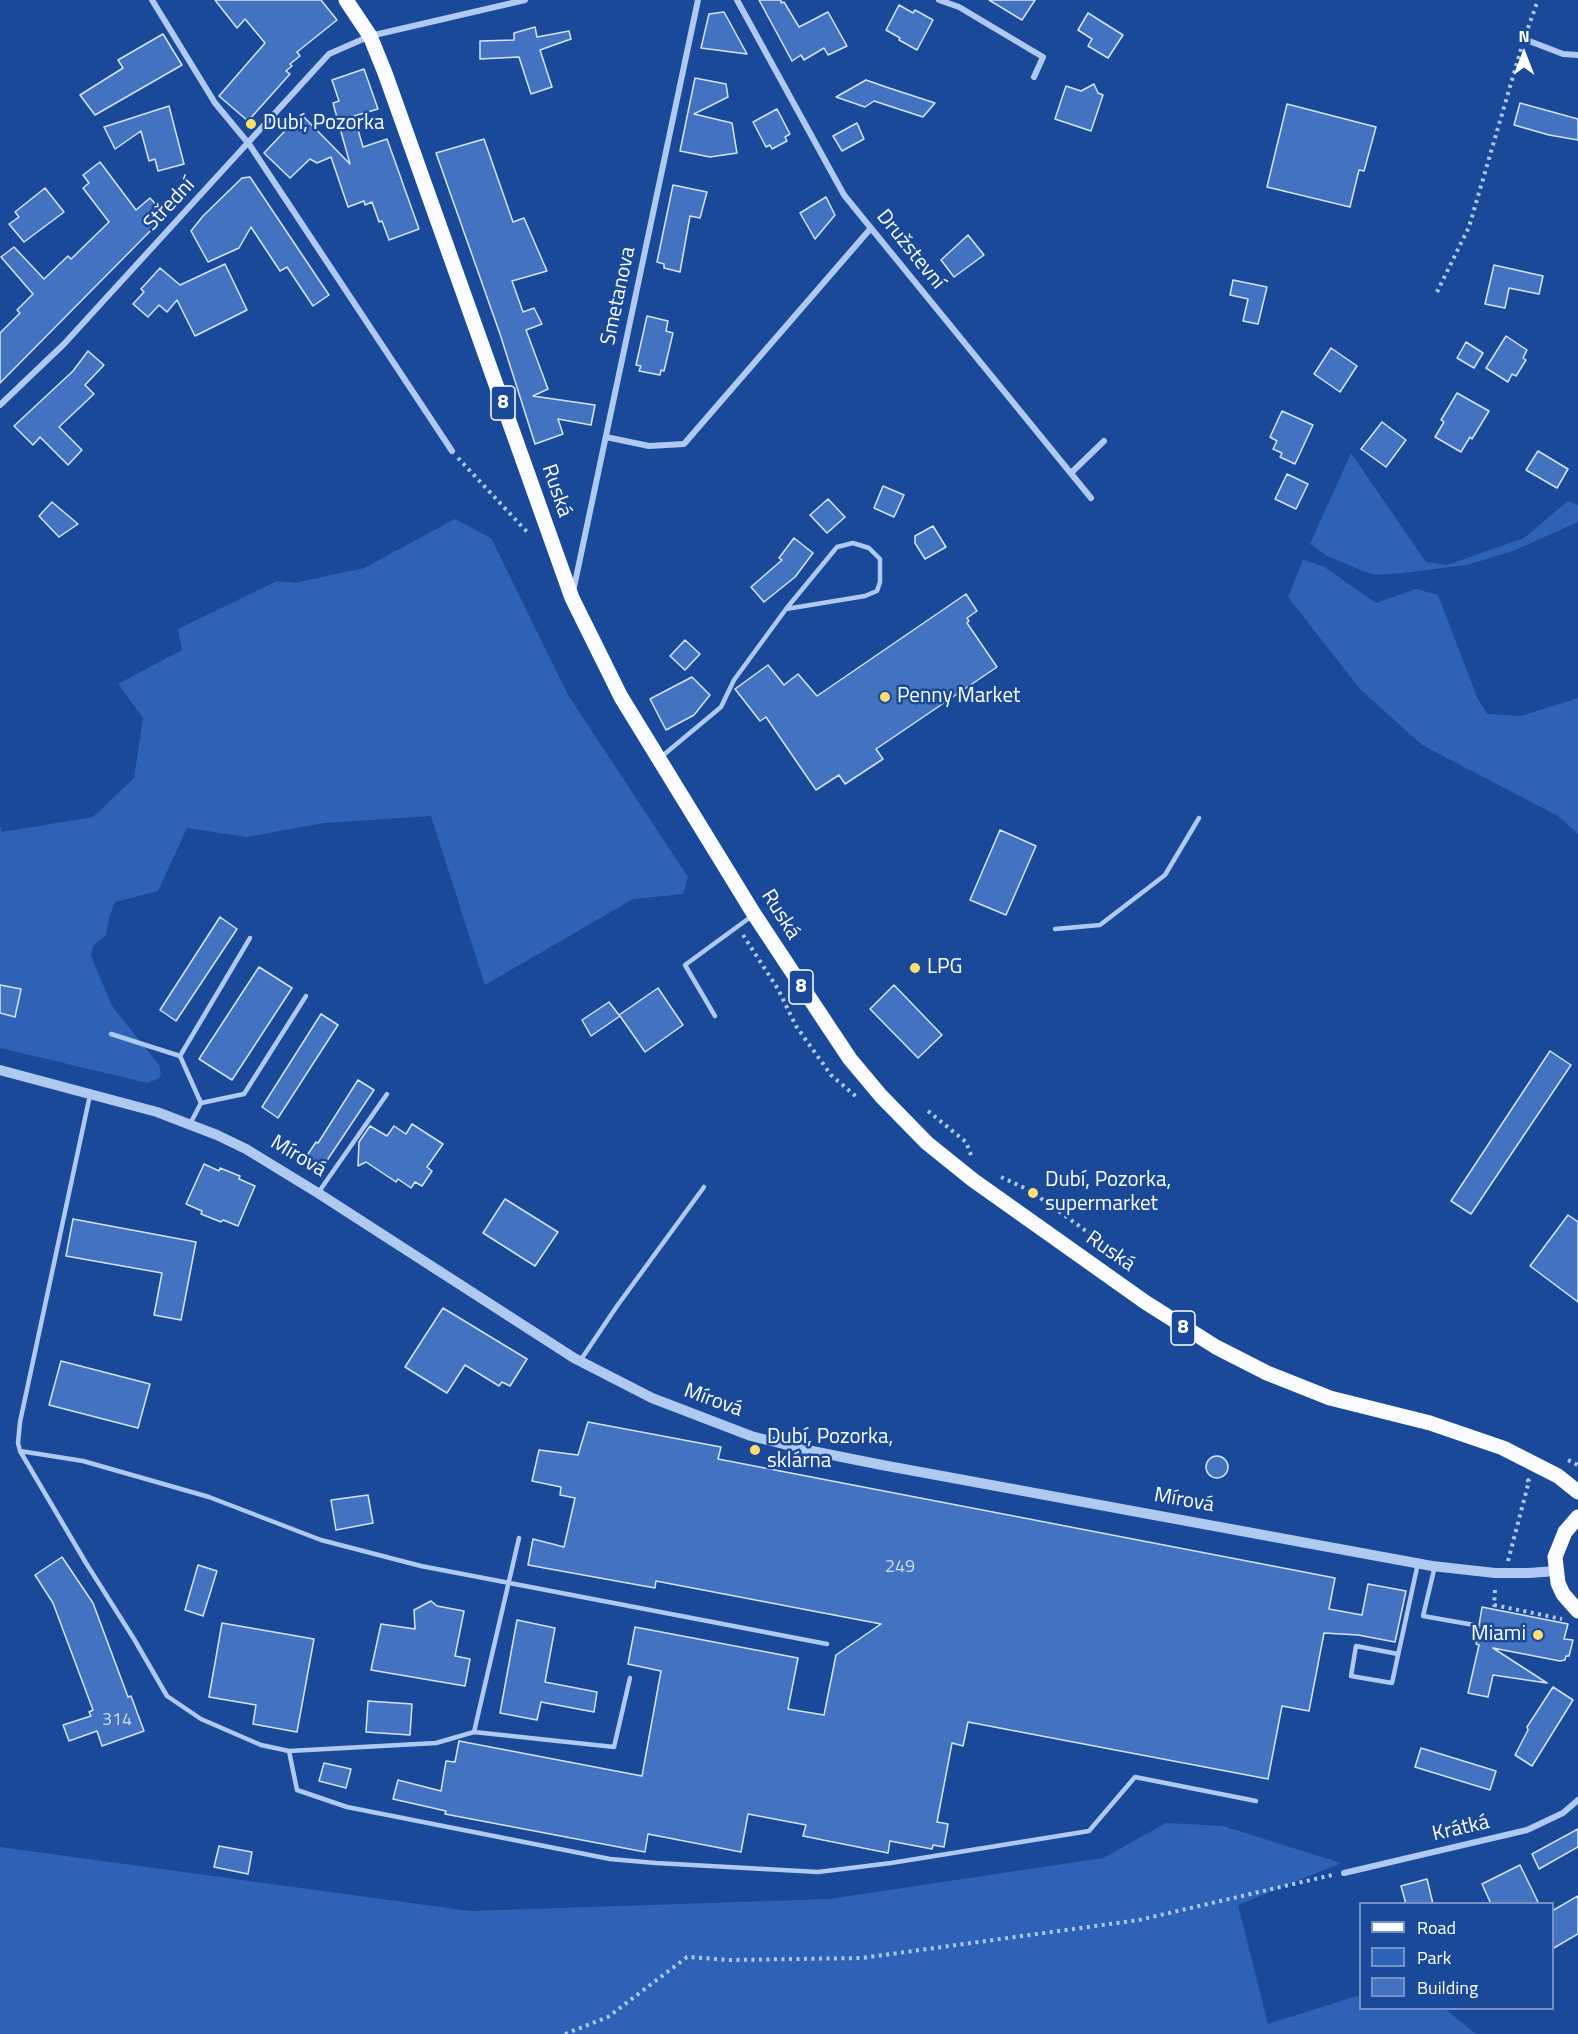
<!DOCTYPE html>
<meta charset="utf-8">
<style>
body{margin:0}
#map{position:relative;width:1578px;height:2034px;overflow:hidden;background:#1a4999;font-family:"Titillium Web",sans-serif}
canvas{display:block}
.legend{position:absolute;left:1359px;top:1902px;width:195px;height:108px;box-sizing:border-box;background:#1a4999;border:2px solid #7692c2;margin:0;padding:8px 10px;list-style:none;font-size:18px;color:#fff}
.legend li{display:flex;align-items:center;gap:12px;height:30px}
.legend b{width:30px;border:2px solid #7692c2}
.north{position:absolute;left:1494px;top:24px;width:60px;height:60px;-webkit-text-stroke:4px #1a4999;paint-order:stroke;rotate:0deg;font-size:16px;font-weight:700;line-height:24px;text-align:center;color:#fff}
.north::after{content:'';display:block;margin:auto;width:21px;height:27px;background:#fff;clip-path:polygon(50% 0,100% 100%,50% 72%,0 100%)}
</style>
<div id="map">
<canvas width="1578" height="2034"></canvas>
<ul class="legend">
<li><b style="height:8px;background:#f9fbff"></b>Road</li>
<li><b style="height:16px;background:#2e62b6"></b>Park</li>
<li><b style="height:16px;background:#4372c0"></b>Building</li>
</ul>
<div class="north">N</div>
</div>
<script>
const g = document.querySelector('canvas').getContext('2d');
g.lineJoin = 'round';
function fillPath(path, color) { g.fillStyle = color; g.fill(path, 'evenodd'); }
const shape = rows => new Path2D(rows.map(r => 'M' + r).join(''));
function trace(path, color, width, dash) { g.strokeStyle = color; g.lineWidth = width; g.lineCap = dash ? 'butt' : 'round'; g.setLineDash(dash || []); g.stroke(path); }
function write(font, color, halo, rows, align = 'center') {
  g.font = font + ' "Titillium Web",sans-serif'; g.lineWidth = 5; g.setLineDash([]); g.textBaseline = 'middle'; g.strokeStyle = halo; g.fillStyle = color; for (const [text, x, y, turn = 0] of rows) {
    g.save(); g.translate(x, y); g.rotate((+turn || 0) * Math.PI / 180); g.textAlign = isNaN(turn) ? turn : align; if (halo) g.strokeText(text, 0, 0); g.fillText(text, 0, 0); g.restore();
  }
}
fillPath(shape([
 [1351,453,1426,562,1447,565,1524,538,1568,501,1578,505,1578,522,1513,551,1467,565,1403,573,1376,575,1363,571,1327,556,1310,544],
 [455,519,491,538,568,695,688,877,683,894,633,899,485,985,431,816,324,823,246,837,187,828,158,891,115,902,109,918,106,935,93,946,91,956,112,1006,159,1065,161,1073,159,1078,148,1083,0,1048,0,826,2,832,93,817,134,778,143,718,118,684,182,650,178,629,277,581,295,583,364,568],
 [1303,560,1323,566,1376,603,1416,589,1438,595,1477,697,1487,714,1521,716,1578,698,1578,834,1558,816,1422,745,1360,689,1288,597],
 [1166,1823,1223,1826,1341,1863,1238,1905,1268,2024,1360,1995,1360,2008,1445,2009,1476,2034,0,2034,0,1847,470,1911,829,1899,1103,1858]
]), '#2e62b6');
const building = shape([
 [215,0,321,0,337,20,297,52,300,56,290,64,292,66,286,71,290,74,248,121,219,96,265,43,245,19,237,28,215,0],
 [759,0,781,0,781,3,784,2,799,27,828,12,847,46,828,55,824,48,804,60,801,55,792,61,759,0],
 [989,0,1035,0,1022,20,989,0],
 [899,5,913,13,915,10,933,20,917,50,899,40,900,38,886,30,899,5],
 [724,12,747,54,701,48,709,14,724,12],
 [1088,13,1123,35,1108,58,1088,46,1092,39,1078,30,1088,13],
 [535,27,537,37,569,31,571,39,540,50,552,87,531,94,519,57,480,59,480,41,514,40,514,33,535,27],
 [163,34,182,65,95,115,80,95,123,68,118,60,163,34],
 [364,69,378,109,354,116,363,147,387,139,419,229,389,240,382,221,379,222,372,202,365,205,364,201,348,207,331,157,317,163,310,159,290,178,264,153,301,114,350,164,333,103,339,101,332,80,364,69],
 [695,78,726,84,728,97,694,114,732,123,737,153,710,157,680,151,695,78],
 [866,80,889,88,935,103,923,117,874,101,865,107,836,97,866,80],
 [1094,84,1098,93,1103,95,1091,131,1055,119,1066,86,1081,91,1094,84],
 [1520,103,1578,119,1578,140,1549,135,1514,125,1520,103],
 [1287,104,1376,127,1364,171,1359,170,1350,207,1267,187,1287,104],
 [169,106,184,164,158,171,155,159,149,161,141,131,115,149,104,127,169,106],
 [777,109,790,134,785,137,787,141,772,149,770,145,766,147,753,122,777,109],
 [857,123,864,139,842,151,833,136,857,123],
 [484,139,513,222,524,218,547,271,512,281,523,312,534,308,542,324,526,330,548,389,533,396,595,405,591,425,558,419,563,434,535,444,500,334,436,153,484,139],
 [100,162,136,210,150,198,166,215,0,383,0,333,20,313,17,310,33,294,1,257,14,247,44,279,68,256,71,259,109,222,83,188,89,183,83,175,100,162],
 [250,177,329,295,313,306,287,267,280,271,251,227,239,248,208,262,191,231,203,216,242,178,250,177],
 [673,185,707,192,700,218,690,216,680,272,664,268,664,264,657,262,673,185],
 [45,188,64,212,24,242,9,224,19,217,15,212,45,188],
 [826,197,835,215,815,239,800,213,826,197],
 [968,235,984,255,954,277,941,260,968,235],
 [225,264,247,310,195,336,177,300,167,312,159,305,148,317,133,304,144,292,141,289,160,268,180,285,225,264],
 [1494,265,1543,276,1539,294,1509,288,1505,308,1485,304,1494,265],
 [1233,280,1267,287,1258,324,1243,321,1248,299,1230,295,1233,280],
 [647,316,668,321,666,331,673,333,664,371,661,370,660,375,639,371,641,366,636,365,647,316],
 [1506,336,1527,350,1523,358,1526,360,1516,376,1512,374,1508,382,1486,368,1506,336],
 [1466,342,1483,353,1474,368,1457,358,1466,342],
 [1331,348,1357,366,1340,392,1314,374,1331,348],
 [88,351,104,365,85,385,94,394,59,427,82,450,68,465,40,437,33,445,14,426,73,371,88,351],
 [1457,393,1489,411,1472,439,1470,437,1461,452,1435,437,1444,422,1441,420,1457,393],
 [1282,411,1313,425,1295,464,1280,457,1282,453,1273,449,1277,441,1270,437,1282,411],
 [1382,422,1406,440,1386,467,1361,449,1382,422],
 [1538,451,1568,469,1557,488,1526,470,1538,451],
 [1287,474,1308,484,1296,509,1275,499,1287,474],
 [883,486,904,495,894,517,874,508,883,486],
 [828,499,845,517,827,533,810,515,828,499],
 [52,502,78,524,59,537,39,516,52,502],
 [933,526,946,547,925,559,915,543,915,536,933,526],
 [794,538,813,553,795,577,764,602,751,587,782,560,779,558,794,538],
 [966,594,977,611,967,618,969,621,967,623,997,667,876,749,883,759,845,784,839,775,816,790,766,717,760,721,735,689,768,665,784,685,798,674,817,696,966,594],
 [685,640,700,654,685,670,670,656,685,640],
 [692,677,710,695,694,715,666,730,650,699,692,677],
 [1000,830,1036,846,1006,915,970,900,1000,830],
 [220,917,237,929,176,1021,160,1010,220,917],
 [259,967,292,988,232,1080,199,1059,259,967],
 [0,985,21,989,15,1017,0,1013,0,985],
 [894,985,942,1035,918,1058,870,1009,894,985],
 [658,988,683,1025,645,1052,620,1016,591,1036,582,1020,609,1002,619,1015,658,988],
 [321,1014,338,1025,278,1118,262,1107,321,1014],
 [1550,1051,1571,1065,1471,1214,1451,1201,1550,1051],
 [358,1080,374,1090,322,1168,306,1157,316,1142,318,1143,358,1080],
 [412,1124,443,1144,427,1167,432,1171,422,1186,415,1182,411,1188,398,1179,396,1182,366,1162,358,1166,359,1142,370,1126,387,1136,394,1126,406,1134,412,1124],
 [204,1164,219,1171,220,1168,240,1176,239,1179,255,1186,238,1226,223,1220,221,1222,201,1214,202,1211,186,1204,204,1164],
 [505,1199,558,1232,535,1266,483,1233,505,1199],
 [1568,1215,1578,1222,1578,1302,1530,1266,1568,1215],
 [73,1219,196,1242,181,1320,154,1315,162,1273,66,1256,73,1219],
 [443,1308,527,1359,510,1386,502,1382,499,1386,465,1365,447,1393,405,1367,443,1308],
 [61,1361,150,1384,138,1428,49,1405,61,1361],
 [588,1422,721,1447,718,1459,1335,1578,1329,1609,1362,1615,1368,1584,1406,1591,1395,1642,1358,1635,1324,1633,1309,1711,1282,1706,1268,1779,968,1722,963,1746,952,1743,937,1822,948,1824,944,1847,933,1845,932,1849,890,1841,888,1853,803,1836,806,1825,748,1814,741,1852,648,1834,645,1852,445,1814,446,1811,393,1799,398,1780,441,1791,446,1761,455,1762,459,1741,642,1776,661,1671,628,1664,635,1627,798,1658,788,1709,824,1715,836,1655,881,1624,656,1581,655,1588,528,1565,533,1539,564,1547,575,1498,560,1495,561,1487,532,1481,539,1450,578,1455,588,1422],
 '1206 1467a11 11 0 1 1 22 0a11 11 0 1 1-22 0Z',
 [368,1495,373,1523,336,1530,331,1500,368,1495],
 [62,1557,93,1603,128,1697,131,1696,144,1731,102,1746,97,1731,69,1741,63,1725,91,1716,89,1712,93,1710,53,1603,35,1575,62,1557],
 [198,1565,217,1571,203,1616,185,1610,198,1565],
 [431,1601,437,1606,464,1611,455,1656,470,1659,465,1686,371,1670,381,1624,415,1629,414,1610,431,1601],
 [1482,1607,1568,1624,1564,1639,1573,1640,1569,1656,1566,1656,1565,1660,1560,1661,1493,1648,1547,1683,1493,1675,1488,1697,1468,1693,1479,1645,1476,1644,1482,1607],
 [517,1620,555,1628,545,1682,597,1692,594,1712,541,1702,537,1720,500,1713,517,1620],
 [222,1623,314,1639,297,1732,253,1724,256,1705,209,1697,222,1623],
 [1553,1687,1573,1700,1532,1766,1515,1755,1528,1730,1527,1727,1553,1687],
 [368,1701,412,1704,410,1735,366,1732,368,1701],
 [1421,1748,1496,1771,1490,1790,1415,1767,1421,1748],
 [324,1763,351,1769,346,1788,319,1781,324,1763],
 [1578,1829,1578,1847,1539,1869,1532,1854,1578,1829],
 [219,1846,252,1852,248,1874,214,1867,219,1846],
 [1520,1865,1539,1904,1491,1904,1482,1884,1520,1865],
 [1427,1879,1433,1904,1406,1904,1401,1886,1427,1879],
 [1578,1896,1578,1934,1552,1949,1552,1911,1578,1896]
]);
fillPath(building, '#4372c0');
trace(building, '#d6e5fc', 1.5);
trace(shape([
 [1528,28,1538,0],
 [1437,292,1469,227,1521,49],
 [458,458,529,534],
 [743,935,778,989,796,1026,831,1075,859,1099],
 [928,1111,966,1142,971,1155],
 [1001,1177,1029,1190,1107,1246,1129,1267],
 [1568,1460,1578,1465],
 [1508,1561,1529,1481,1526,1479],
 [1495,1590,1494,1605,1562,1619],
 [565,2034,608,2017,687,1957,730,1960,862,1958,1139,1920,1332,1875]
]), '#afc9f1', 4, [3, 4.5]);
trace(shape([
 [661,757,721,707,734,680,786,609,837,547,853,543,869,548,880,559,880,582,877,591,865,596,786,609],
 [1055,929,1100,925,1165,875,1199,818],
 [715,1016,685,965,752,916],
 [111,1034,180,1056],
 [90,1095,20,1422,18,1443,20,1451,86,1563,134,1639,167,1696,201,1719,261,1745,289,1751,436,1743,474,1732,614,1747,630,1678],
 [201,1103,244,1094,306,996],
 [190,1124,201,1103,180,1056,250,938],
 [318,1193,387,1094],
 [580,1361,617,1306,704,1187],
 [20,1451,83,1461,209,1497,321,1540,421,1566,827,1644],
 [1435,1566,1423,1616,1474,1625],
 [1398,1654,1356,1646,1351,1676,1392,1683,1418,1563],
 [474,1732,519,1538],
 [289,1751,297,1790,347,1807,610,1859,656,1863,818,1872,891,1863,1089,1831,1135,1777,1256,1801]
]), '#afc9f1', 4.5);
trace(shape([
 [152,0,215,103,249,144,452,451],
 [737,0,844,195,1091,498],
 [939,0,959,7,1043,57,1034,77],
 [1524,39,1563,54,1578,55],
 [0,405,64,344,329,54,370,36,525,0],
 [606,437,649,446,684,444,871,228],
 [1071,473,1104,441],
 [573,592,698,0],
 [1344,1873,1527,1830,1563,1813,1578,1800]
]), '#afc9f1', 6);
trace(shape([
 [0,1070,157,1112,217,1135,246,1149,318,1193,574,1358,652,1398,751,1436,807,1450,882,1465,1432,1566,1495,1573,1529,1573,1556,1571]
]), '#afc9f1', 10);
trace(shape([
 [346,0,370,36,385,73,572,598,621,697,754,914,828,1026,850,1059,881,1096,927,1143,973,1180,1145,1302,1216,1347,1267,1373,1330,1398,1430,1423,1503,1448,1558,1476,1578,1492],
 [1578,1517,1565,1532,1555,1557,1558,1583,1563,1594,1578,1611]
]), '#f9fbff', 15);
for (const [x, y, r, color] of [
 [251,124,6,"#ffde6f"],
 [885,697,6,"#ffde6f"],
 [915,968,6,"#ffde6f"],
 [1033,1193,6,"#ffde6f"],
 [755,1450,6,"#ffde6f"],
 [1538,1635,6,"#ffde6f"]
]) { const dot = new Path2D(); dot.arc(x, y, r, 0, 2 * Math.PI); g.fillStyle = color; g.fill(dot); trace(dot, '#1a4999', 2); }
write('18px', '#d0dcef', null, [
 ["249",900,1568],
 ["314",117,1721]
]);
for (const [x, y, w] of [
 [503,403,24],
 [801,987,24],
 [1183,1328,24]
]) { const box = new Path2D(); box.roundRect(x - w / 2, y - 17, w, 34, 4.5); g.fillStyle = '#1a4999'; g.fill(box); trace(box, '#fff', 1.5); }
write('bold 20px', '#fff', null, [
 ["8",503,403],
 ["8",801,987],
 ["8",1183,1328]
]);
write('21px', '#fff', '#1a4999', [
 ["Dubí, Pozorka",263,124],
 ["Penny Market",897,697],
 ["LPG",927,968],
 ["Dubí, Pozorka,",1045,1181],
 ["supermarket",1045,1205],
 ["Dubí, Pozorka,",767,1438],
 ["sklárna",767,1462],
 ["Miami",1526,1635,"right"]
], 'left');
write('21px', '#fff', '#1a4999', [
 ["Střední",170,205,-47],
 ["Družstevní",910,250,51],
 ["Smetanova",619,296,-78],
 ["Ruská",556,491,71],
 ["Ruská",780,915,58],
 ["Mírová",298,1157,31],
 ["Ruská",1110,1252,35],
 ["Mírová",713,1401,20],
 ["Mírová",1184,1501,10],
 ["Krátká",1461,1829,-13]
]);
</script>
